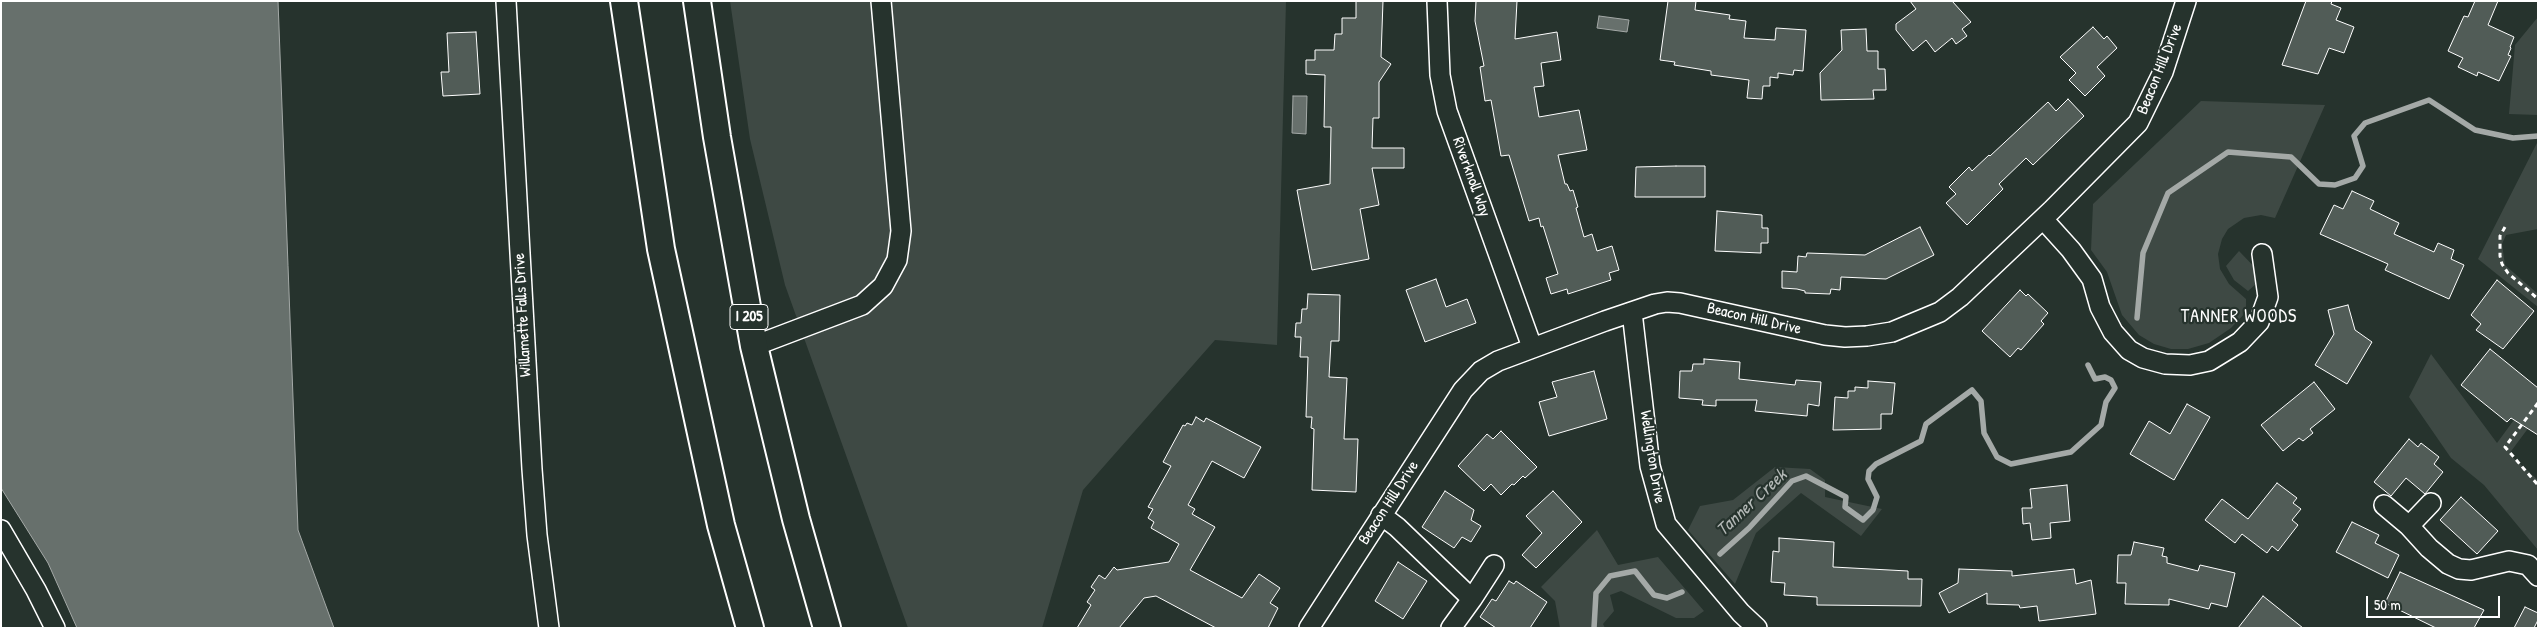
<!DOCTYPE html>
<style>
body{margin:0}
#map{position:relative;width:2539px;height:629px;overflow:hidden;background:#26332d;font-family:"Patrick Hand",sans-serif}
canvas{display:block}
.frame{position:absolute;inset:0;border:2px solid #fff;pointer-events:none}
.scale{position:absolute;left:2366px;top:596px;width:134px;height:22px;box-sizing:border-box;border:2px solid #fff;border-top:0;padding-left:6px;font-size:15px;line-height:18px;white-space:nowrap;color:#fff;-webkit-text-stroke:4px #26332d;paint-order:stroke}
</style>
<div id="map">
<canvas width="2539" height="629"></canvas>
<div class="frame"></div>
<div class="scale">50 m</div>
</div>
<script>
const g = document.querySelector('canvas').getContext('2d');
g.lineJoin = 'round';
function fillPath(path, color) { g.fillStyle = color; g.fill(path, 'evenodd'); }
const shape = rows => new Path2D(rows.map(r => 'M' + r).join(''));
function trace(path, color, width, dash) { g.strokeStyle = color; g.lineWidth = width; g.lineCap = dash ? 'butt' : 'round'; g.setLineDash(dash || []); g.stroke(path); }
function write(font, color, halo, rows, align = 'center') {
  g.font = font + ' "Patrick Hand",sans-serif'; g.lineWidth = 4.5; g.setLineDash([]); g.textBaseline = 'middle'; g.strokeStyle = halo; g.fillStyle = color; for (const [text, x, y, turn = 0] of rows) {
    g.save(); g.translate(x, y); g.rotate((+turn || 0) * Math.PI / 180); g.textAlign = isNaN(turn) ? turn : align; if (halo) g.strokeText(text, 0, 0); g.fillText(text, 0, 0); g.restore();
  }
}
fillPath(shape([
 [730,1,1286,1,1277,345,1215,340,1083,490,1042,628,908,628,785,285,750,139],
 [2538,17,2538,115,2509,114,2515,45],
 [2201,101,2325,105,2275,218,2261,215,2244,218,2228,229,2222,239,2218,254,2220,269,2229,284,2246,299,2246,312,2231,328,2209,343,2188,349,2171,349,2154,344,2139,335,2122,315,2107,272,2091,250,2093,204],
 [2538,141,2538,229,2506,235,2502,244,2505,265,2538,294,2538,307,2478,259],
 [2239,251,2264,277,2248,291,2234,280,2226,266],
 [2431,354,2497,443,2538,387,2538,415,2509,454,2538,480,2538,550,2484,485,2451,458,2409,397],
 [1775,467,1810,469,1825,480,1825,497,1882,509,1861,536,1801,493,1756,533,1735,584,1688,530,1700,506,1733,500],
 [1597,530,1618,565,1658,557,1704,611,1694,618,1676,618,1621,591,1610,595,1614,611,1603,624,1605,628,1560,628,1555,601,1541,587]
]), '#3e4944');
const water = shape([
 [1,1,278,1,298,530,334,628,77,628,48,563,1,488,1,1],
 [1599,16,1629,20,1627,32,1597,28,1599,16],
 [1293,96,1307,96,1306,134,1292,133,1293,96]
]);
fillPath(water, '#67706c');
trace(water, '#a4a9a7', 1);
trace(shape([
 [2137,318,2143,253,2168,193,2228,152,2291,157,2319,184,2335,185,2355,178,2363,166,2354,136,2365,123,2429,100,2475,130,2513,138,2538,136],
 [1720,554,1749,528,1792,481,1806,476,1846,497,1845,507,1863,520,1873,510,1877,497,1868,479,1869,471,1876,464,1921,441,1926,424,1972,390,1981,401,1984,433,1997,457,2011,464,2071,452,2101,425,2106,402,2115,388,2111,380,2105,377,2095,379,2088,365],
 [1594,628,1596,593,1610,576,1635,571,1654,595,1667,598,1682,592]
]), '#a4a9a7', 5.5);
const building = shape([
 [1356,1,1383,1,1381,57,1391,64,1379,82,1379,118,1373,118,1372,148,1404,148,1404,168,1372,168,1379,205,1360,209,1369,259,1312,270,1297,190,1330,184,1331,127,1324,127,1325,75,1306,74,1306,60,1315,60,1315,50,1334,50,1335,34,1342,34,1342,18,1356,18,1356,1],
 [1476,1,1517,1,1515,39,1557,32,1561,60,1541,63,1544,86,1534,87,1539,117,1579,110,1587,150,1558,155,1565,184,1567,184,1570,191,1573,190,1578,207,1576,208,1584,237,1592,234,1597,251,1612,246,1619,270,1609,273,1611,280,1568,294,1567,289,1551,294,1546,278,1558,274,1543,226,1541,227,1539,218,1529,221,1509,155,1501,156,1491,100,1485,101,1480,67,1484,66,1475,21,1476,1],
 [1668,1,1696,1,1695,10,1730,15,1729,19,1746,21,1744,38,1775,40,1776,28,1806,30,1803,71,1794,70,1793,75,1778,73,1778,78,1770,77,1770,86,1763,86,1762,99,1747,98,1749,80,1711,75,1711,71,1674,65,1675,62,1660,60,1668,1],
 [1910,1,1952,1,1971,22,1962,29,1967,36,1956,44,1952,38,1935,52,1926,40,1913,51,1896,30,1896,24,1916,9,1910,1],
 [2306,1,2332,1,2331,4,2341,8,2336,20,2354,27,2344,53,2329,48,2318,74,2282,65,2306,1],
 [2475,1,2498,1,2488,25,2514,37,2510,47,2511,48,2508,55,2511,56,2499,81,2478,72,2477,76,2458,67,2463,58,2448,51,2464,16,2468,17,2475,1],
 [2093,27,2104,39,2107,36,2117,48,2097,67,2105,76,2085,96,2069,80,2076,73,2060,57,2093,27],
 [1866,29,1867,51,1878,51,1878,69,1885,69,1886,90,1873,90,1874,99,1821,100,1820,73,1842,50,1841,30,1866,29],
 [476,32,480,94,443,96,441,72,449,72,447,33,476,32],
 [2068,99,2084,116,2033,165,2026,158,1999,184,2003,189,1967,225,1946,203,1956,194,1949,187,1969,167,1972,171,1989,155,1990,156,2048,102,2056,111,2068,99],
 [1676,166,1705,166,1705,197,1635,197,1636,167,1676,166],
 [2352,191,2374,201,2370,209,2399,223,2394,234,2434,252,2438,243,2454,250,2451,259,2464,265,2449,299,2385,270,2388,264,2320,234,2334,205,2343,209,2352,191],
 [1717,211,1762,215,1762,228,1768,228,1768,243,1761,243,1761,253,1715,251,1717,211],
 [1920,227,1934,255,1886,279,1841,277,1840,290,1831,289,1830,294,1805,293,1805,291,1797,289,1782,288,1782,271,1797,272,1798,256,1806,257,1807,253,1865,255,1920,227],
 [1436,279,1446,307,1467,299,1476,323,1425,342,1406,290,1436,279],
 [2497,280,2534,311,2503,349,2476,330,2481,324,2471,315,2497,280],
 [2020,290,2026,296,2028,294,2048,313,2041,321,2044,324,2021,350,2018,348,2010,357,1982,331,2020,290],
 [1308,294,1340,295,1339,341,1331,341,1329,377,1347,378,1344,439,1358,439,1356,492,1312,490,1314,429,1311,428,1312,417,1306,417,1308,357,1300,357,1301,337,1295,337,1296,323,1301,323,1302,309,1307,309,1308,294],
 [2348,305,2355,330,2372,342,2347,384,2315,365,2334,334,2328,310,2348,305],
 [2490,349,2538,388,2538,435,2511,418,2507,422,2461,385,2490,349],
 [1704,359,1740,362,1739,379,1795,385,1796,380,1821,382,1819,406,1808,404,1807,416,1755,411,1757,400,1716,400,1716,406,1702,405,1703,400,1679,398,1680,371,1692,371,1693,364,1704,364,1704,359],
 [1594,371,1607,419,1549,436,1539,402,1557,397,1552,382,1594,371],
 [1868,381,1895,383,1892,414,1881,414,1881,429,1833,430,1835,397,1848,398,1848,391,1855,391,1855,387,1868,388,1868,381],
 [2314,382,2335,409,2310,429,2313,433,2303,441,2299,438,2283,451,2261,425,2314,382],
 [2187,404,2210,417,2174,480,2130,454,2149,421,2170,434,2187,404],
 [1196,417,1204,422,1206,418,1261,447,1244,478,1212,461,1188,505,1195,509,1192,514,1215,527,1190,570,1242,598,1259,574,1280,588,1270,603,1278,608,1268,628,1216,628,1156,596,1144,598,1119,628,1077,628,1091,605,1087,602,1095,590,1091,587,1099,575,1105,579,1114,567,1117,570,1169,562,1179,544,1151,528,1154,522,1148,518,1153,509,1148,507,1171,466,1163,462,1183,425,1185,426,1187,423,1192,425,1196,417],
 [1501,431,1537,467,1525,478,1523,476,1514,485,1512,484,1501,495,1491,484,1484,491,1458,466,1487,434,1493,439,1501,431],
 [2409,439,2418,447,2421,443,2439,457,2434,464,2443,472,2425,494,2406,478,2391,496,2374,482,2409,439],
 [2277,483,2297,498,2293,503,2301,509,2292,520,2298,525,2278,551,2272,546,2267,553,2242,534,2235,543,2205,520,2222,499,2248,519,2277,483],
 [2067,485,2070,521,2050,523,2051,538,2032,540,2030,523,2023,524,2022,508,2032,508,2030,489,2067,485],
 [1445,491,1474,510,1471,520,1481,526,1471,542,1462,537,1454,548,1422,527,1445,491],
 [1553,491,1582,522,1536,568,1522,555,1542,533,1526,516,1553,491],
 [2461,497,2498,531,2477,554,2440,520,2461,497],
 [2352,522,2379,535,2375,543,2399,555,2388,578,2336,552,2352,522],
 [1779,538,1834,542,1833,567,1908,571,1908,579,1922,579,1921,606,1817,605,1817,597,1784,595,1785,583,1771,582,1773,551,1779,552,1779,538],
 [2134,542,2164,548,2162,556,2167,557,2167,563,2198,571,2200,565,2235,573,2227,607,2211,603,2209,609,2169,599,2169,605,2125,604,2126,583,2117,583,2118,555,2131,555,2134,542],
 [1398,562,1427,581,1403,619,1375,601,1398,562],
 [1959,569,2012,571,2012,576,2074,569,2076,584,2091,580,2096,614,2039,621,2037,606,2020,608,2019,605,1987,604,1987,593,1949,613,1939,593,1958,583,1959,569],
 [2400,572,2484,610,2474,628,2436,628,2385,603,2400,572],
 [1509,581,1514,584,1516,581,1547,602,1530,628,1496,628,1480,617,1492,599,1496,601,1509,581],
 [2263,596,2303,628,2238,628,2263,596],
 [2525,607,2538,613,2538,620,2534,628,2514,628,2525,607]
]);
fillPath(building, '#515c57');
trace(building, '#fff', 1);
const minor = shape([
 [506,1,532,469,537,535,549,628],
 [1437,1,1440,75,1447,111,1532,347],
 [2043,219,2071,250,2092,279,2100,307,2113,332,2129,350,2143,358,2165,364,2190,365,2209,361,2240,342,2259,322,2268,297,2262,254],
 [1632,312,1650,466,1666,524,1741,613,1757,628],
 [754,346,862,305,883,286,897,260,901,231,881,1],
 [2431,503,2409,526,2429,548,2448,564,2459,569,2471,570,2509,561,2528,565,2538,576],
 [2384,505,2409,526],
 [1381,515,1397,527,1472,599,1451,628],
 [1,530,36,590,55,628],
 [1472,599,1494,565],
 [1309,628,1463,390,1481,371,1498,361,1605,321,1655,304,1667,302,1680,303,1825,335,1845,337,1867,336,1892,332,1940,312,1960,297,2052,210,2138,123,2163,72,2186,1]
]);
const highway = shape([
 [624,1,661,249,721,525,750,628],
 [697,1,717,137,754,346,796,519,827,628]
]);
trace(minor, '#fff', 22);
trace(highway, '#fff', 30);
trace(shape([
 [2505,227,2500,236,2500,256,2502,264,2508,273,2538,299],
 [2538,403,2505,447,2538,485]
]), '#fff', 3, [5, 4]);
trace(minor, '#26332d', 19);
trace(highway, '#26332d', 26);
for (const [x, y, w] of [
 [749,317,38]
]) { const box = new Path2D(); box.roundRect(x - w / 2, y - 12.5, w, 25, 4); g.fillStyle = '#26332d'; g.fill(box); trace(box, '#fff', 1); }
write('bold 15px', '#fff', null, [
 ["I 205",749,317]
]);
write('16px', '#fff', '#26332d', [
 ["Beacon Hill Drive",2160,69,-68],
 ["Riverknoll Way",1471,177,70],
 ["Willamette Falls Drive",523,315,-93],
 ["Beacon Hill Drive",1754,319,13],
 ["Wellington Drive",1652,457,81],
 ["Beacon Hill Drive",1389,503,-57]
]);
g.letterSpacing = '1px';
write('18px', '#fff', '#26332d', [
 ["TANNER WOODS",2239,317]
]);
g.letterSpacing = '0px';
write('italic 18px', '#b3b8b6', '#26332d', [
 ["Tanner Creek",1752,503,-43]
]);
</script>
